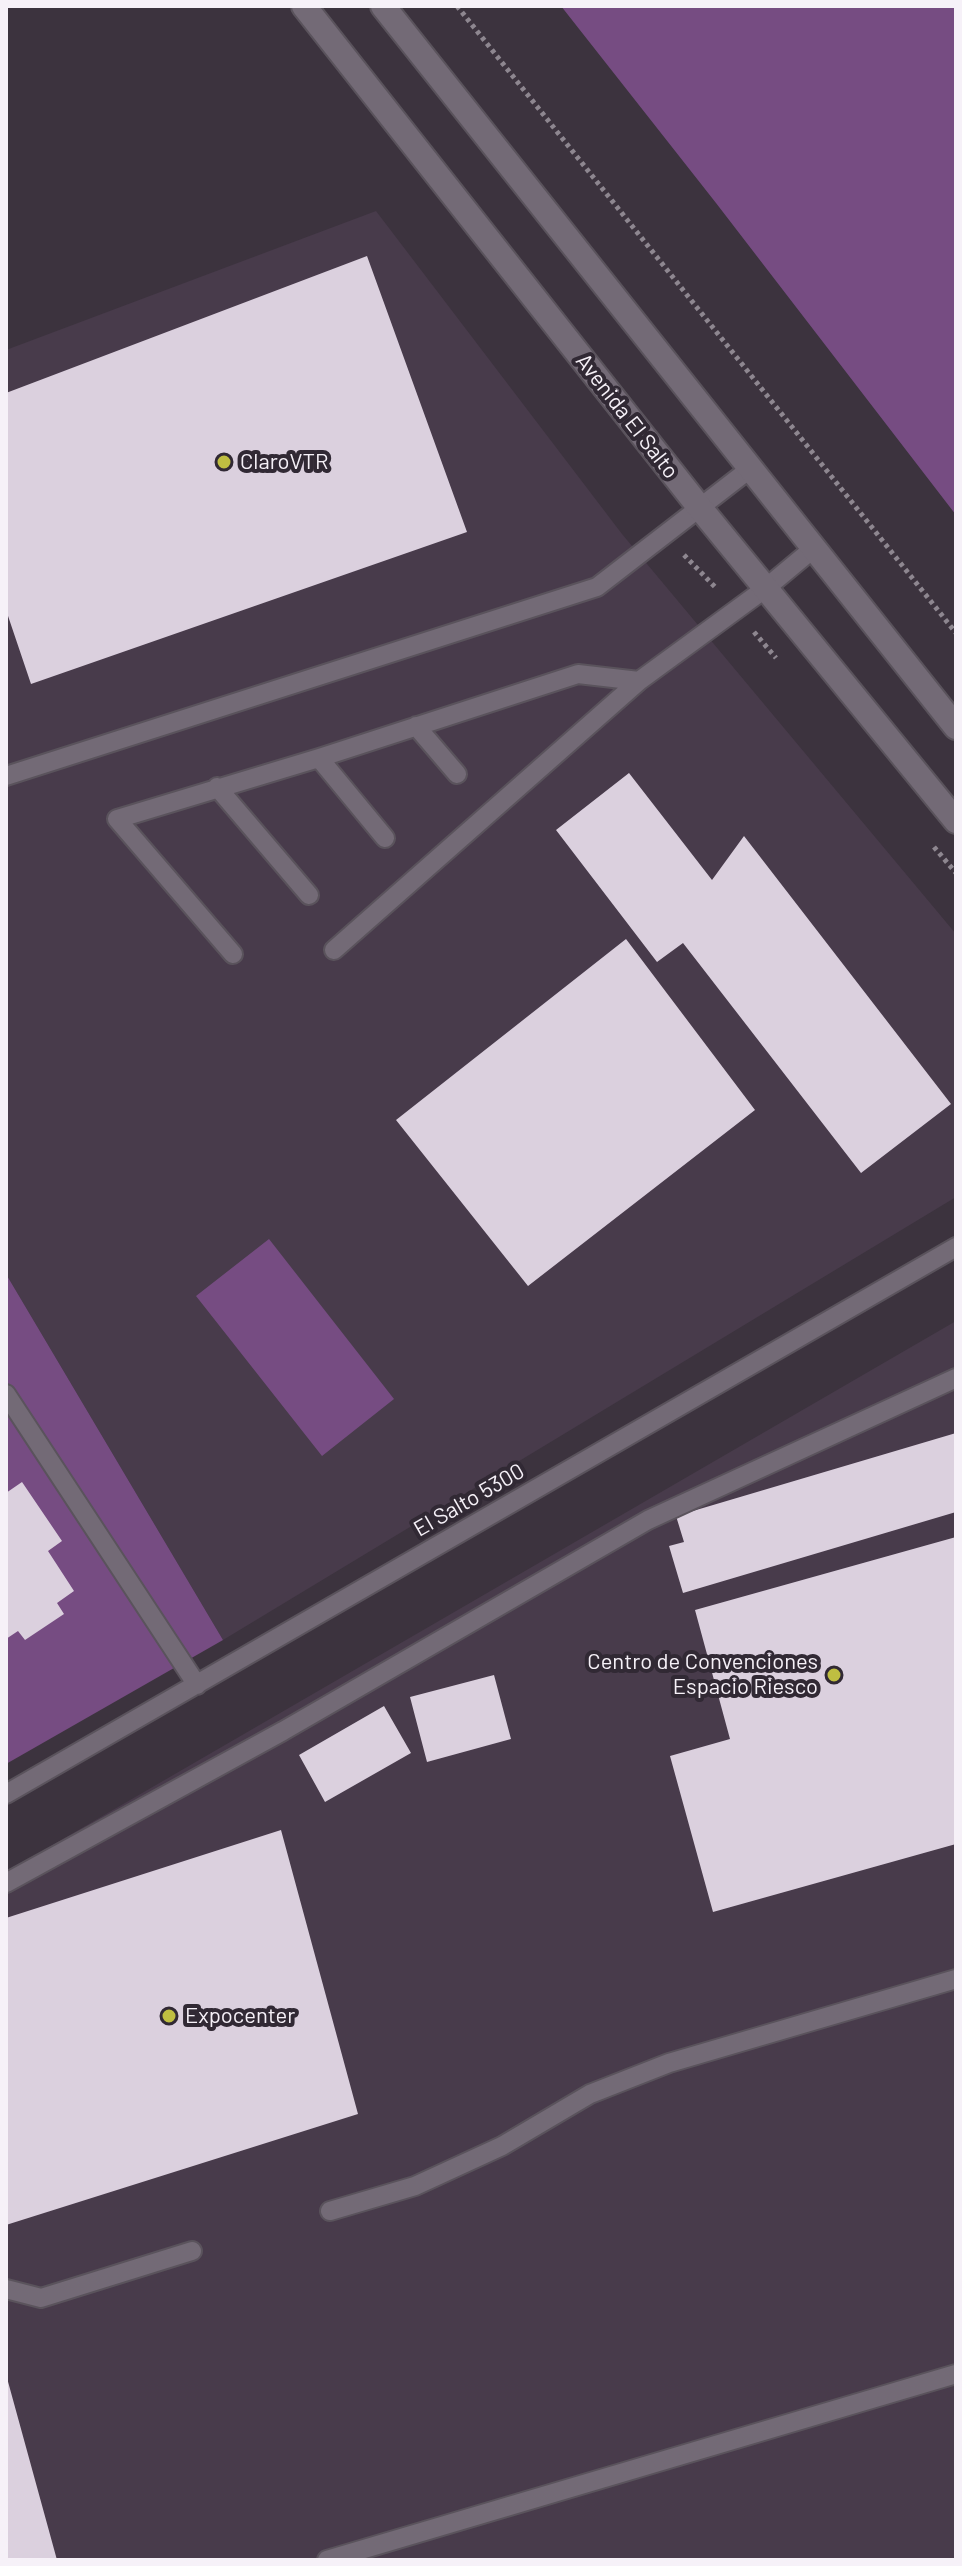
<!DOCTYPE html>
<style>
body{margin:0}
#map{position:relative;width:962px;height:2566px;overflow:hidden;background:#3c333e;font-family:Barlow,sans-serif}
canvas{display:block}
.frame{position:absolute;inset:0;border:8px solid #f6f1f8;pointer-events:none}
</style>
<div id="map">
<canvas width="962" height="2566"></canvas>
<div class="frame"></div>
</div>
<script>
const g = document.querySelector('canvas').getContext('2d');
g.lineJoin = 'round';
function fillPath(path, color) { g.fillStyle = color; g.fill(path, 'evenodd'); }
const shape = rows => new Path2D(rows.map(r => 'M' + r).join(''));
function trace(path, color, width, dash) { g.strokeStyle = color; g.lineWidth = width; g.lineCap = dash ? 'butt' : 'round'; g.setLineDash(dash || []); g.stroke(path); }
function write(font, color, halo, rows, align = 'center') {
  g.font = font + ' Barlow,sans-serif'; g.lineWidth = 8; g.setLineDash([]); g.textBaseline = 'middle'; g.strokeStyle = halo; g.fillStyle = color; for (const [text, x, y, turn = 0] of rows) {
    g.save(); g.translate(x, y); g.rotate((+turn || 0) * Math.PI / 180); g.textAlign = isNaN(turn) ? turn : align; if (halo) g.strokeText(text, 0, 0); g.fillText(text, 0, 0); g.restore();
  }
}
fillPath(shape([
 [376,211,622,534,956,934,956,1197,223,1640,6,1274,6,350],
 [956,1321,956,2560,6,2560,6,1872]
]), '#483b4b');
fillPath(shape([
 [561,6,956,6,956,515,716,203],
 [269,1239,394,1399,322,1456,196,1296],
 [6,1274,223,1640,6,1764]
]), '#764c82');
fillPath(shape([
 [367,256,467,532,31,684,6,610,6,393],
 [629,773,712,880,744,836,951,1104,861,1173,683,943,657,962,556,830],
 [626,939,755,1110,528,1286,396,1120],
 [956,1433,956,1512,683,1593,669,1546,684,1542,676,1516],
 [22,1482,62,1541,48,1551,74,1591,57,1603,64,1614,25,1640,18,1631,6,1639,6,1493],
 [956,1537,956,1844,713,1912,670,1756,730,1739,695,1610],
 [494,1675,511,1739,427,1762,410,1697],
 [384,1706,411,1753,325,1802,299,1755],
 [281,1830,358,2114,6,2225,6,1918],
 [6,2378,7,2378,57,2560,6,2560]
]), '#dbd0de');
const lane = shape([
 [416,726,457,774],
 [319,758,385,838],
 [6,776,597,587,751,468],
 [217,787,309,895],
 [334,950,639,681,766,588,814,548],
 [233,954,117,819,319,758,578,674,639,681],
 [6,1394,197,1685],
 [6,1794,956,1247],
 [6,1883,283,1731,648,1520,956,1378],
 [330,2211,415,2186,502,2146,590,2094,669,2063,956,1979],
 [6,2289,41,2298,192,2251],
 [327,2560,956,2374]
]);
const secondary = shape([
 [304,6,700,508,956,821],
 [383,6,956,727]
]);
trace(lane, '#5a535c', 22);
trace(secondary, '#5a535c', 28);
trace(shape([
 [457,6,956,633],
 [684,555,716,588],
 [754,632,776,658],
 [934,847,956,873]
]), '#8e8790', 5, [4, 4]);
trace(lane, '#736a76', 18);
trace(secondary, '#736a76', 24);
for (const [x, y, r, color] of [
 [224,462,8,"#bfbe41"],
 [834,1675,8,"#bfbe41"],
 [169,2016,8,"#bfbe41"]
]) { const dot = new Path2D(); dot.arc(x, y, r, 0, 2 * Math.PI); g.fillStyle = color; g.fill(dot); trace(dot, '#312934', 3); }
write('22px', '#f6f1f8', '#312934', [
 ["Avenida El Salto",627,416,52],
 ["El Salto 5300",469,1500,-30]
]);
write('22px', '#f6f1f8', '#312934', [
 ["ClaroVTR",240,462],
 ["Centro de Convenciones",818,1662,"right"],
 ["Espacio Riesco",818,1687,"right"],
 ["Expocenter",185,2016]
], 'left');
</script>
